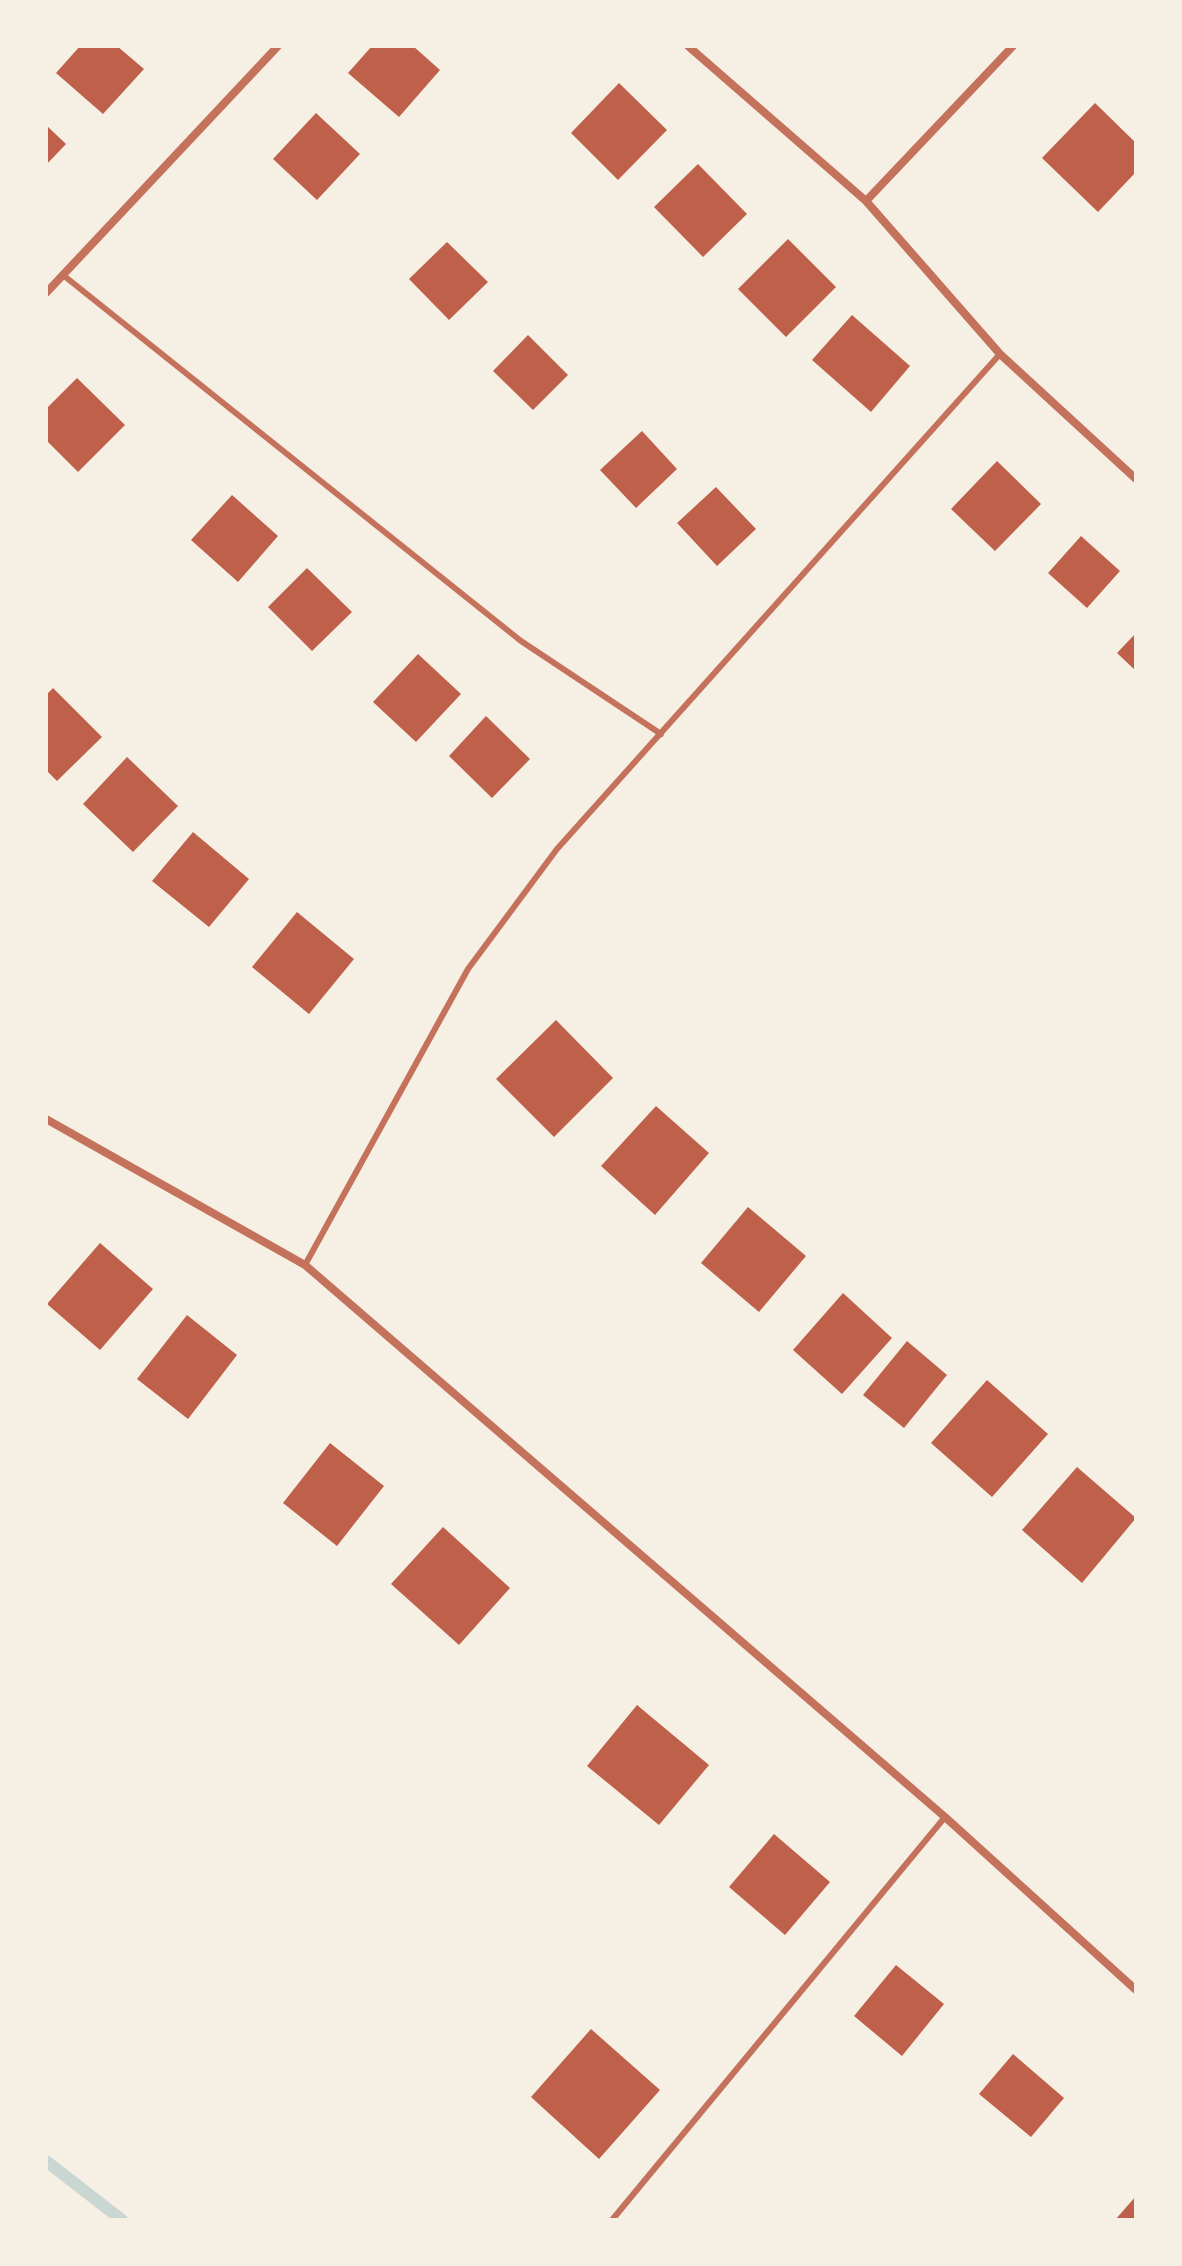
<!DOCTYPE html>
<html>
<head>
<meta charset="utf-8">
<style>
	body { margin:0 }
	#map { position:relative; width:1182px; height:2266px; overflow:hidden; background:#f6efe4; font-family:Raleway,sans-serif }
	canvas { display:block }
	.frame { position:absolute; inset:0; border:48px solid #f6efe4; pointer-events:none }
</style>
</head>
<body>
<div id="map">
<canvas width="1182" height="2266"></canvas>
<div class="frame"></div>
</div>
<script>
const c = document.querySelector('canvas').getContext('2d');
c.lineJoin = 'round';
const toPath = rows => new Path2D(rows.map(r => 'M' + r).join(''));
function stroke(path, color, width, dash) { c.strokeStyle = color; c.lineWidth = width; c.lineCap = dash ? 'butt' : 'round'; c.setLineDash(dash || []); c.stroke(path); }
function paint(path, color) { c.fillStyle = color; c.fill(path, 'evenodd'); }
const stream = toPath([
	[46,2161,122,2220]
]);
const building = toPath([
	[80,46,117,46,144,69,103,114,56,73],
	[372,46,413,46,440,70,399,117,348,73],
	[619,83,667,130,618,180,571,133],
	[1095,103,1136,143,1136,172,1098,212,1042,158],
	[316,113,360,154,317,200,273,159],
	[46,125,66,144,46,165],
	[698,164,747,214,703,257,654,207],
	[788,239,836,287,786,337,738,289],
	[447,242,488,282,449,320,409,279],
	[852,315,910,366,871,412,812,360],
	[528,335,568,375,533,410,493,371],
	[77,378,125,425,78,472,46,440,46,409],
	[642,431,677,469,636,508,600,470],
	[997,461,1041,504,995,551,951,509],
	[716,487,756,529,717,566,677,523],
	[232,495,278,536,238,582,191,540],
	[1081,536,1120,571,1087,608,1048,573],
	[307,568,352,612,312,651,268,607],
	[1136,633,1136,671,1117,653],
	[418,654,461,694,416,742,373,702],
	[53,688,102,737,57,781,46,770,46,695],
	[486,716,530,759,492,798,449,756],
	[127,757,178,806,133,852,83,804],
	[193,832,249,879,209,927,152,881],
	[297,912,354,959,309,1014,252,967],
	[556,1020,613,1078,554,1137,496,1079],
	[656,1106,709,1153,655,1215,601,1166],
	[748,1207,806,1256,759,1312,701,1263],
	[100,1243,153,1289,100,1350,47,1304],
	[843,1293,892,1338,842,1394,793,1350],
	[187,1315,237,1355,188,1419,137,1379],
	[907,1341,947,1375,904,1428,863,1395],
	[987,1380,1048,1434,992,1497,931,1443],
	[330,1443,384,1486,337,1546,283,1503],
	[1077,1467,1136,1518,1082,1583,1022,1530],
	[443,1527,510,1588,459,1645,391,1584],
	[637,1705,709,1765,659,1825,587,1766],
	[774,1834,830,1882,785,1935,729,1887],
	[896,1965,944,2004,902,2056,854,2016],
	[591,2029,660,2090,599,2159,531,2097],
	[1013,2054,1064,2098,1031,2137,979,2094],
	[1136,2196,1136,2220,1115,2220]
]);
const service = toPath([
	[63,275,521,641,661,734],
	[305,1265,468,969,557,849,1000,354],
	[612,2220,945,1817]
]);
const minor = toPath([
	[688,46,866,201,1000,354,1136,479],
	[866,201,1013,46],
	[46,293,278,46],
	[46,1119,305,1265,945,1817,1136,1990]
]);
stroke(stream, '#c9d6d2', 12);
paint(building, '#bf614a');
stroke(service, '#c5725c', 6);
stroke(minor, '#c5725c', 8);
</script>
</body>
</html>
